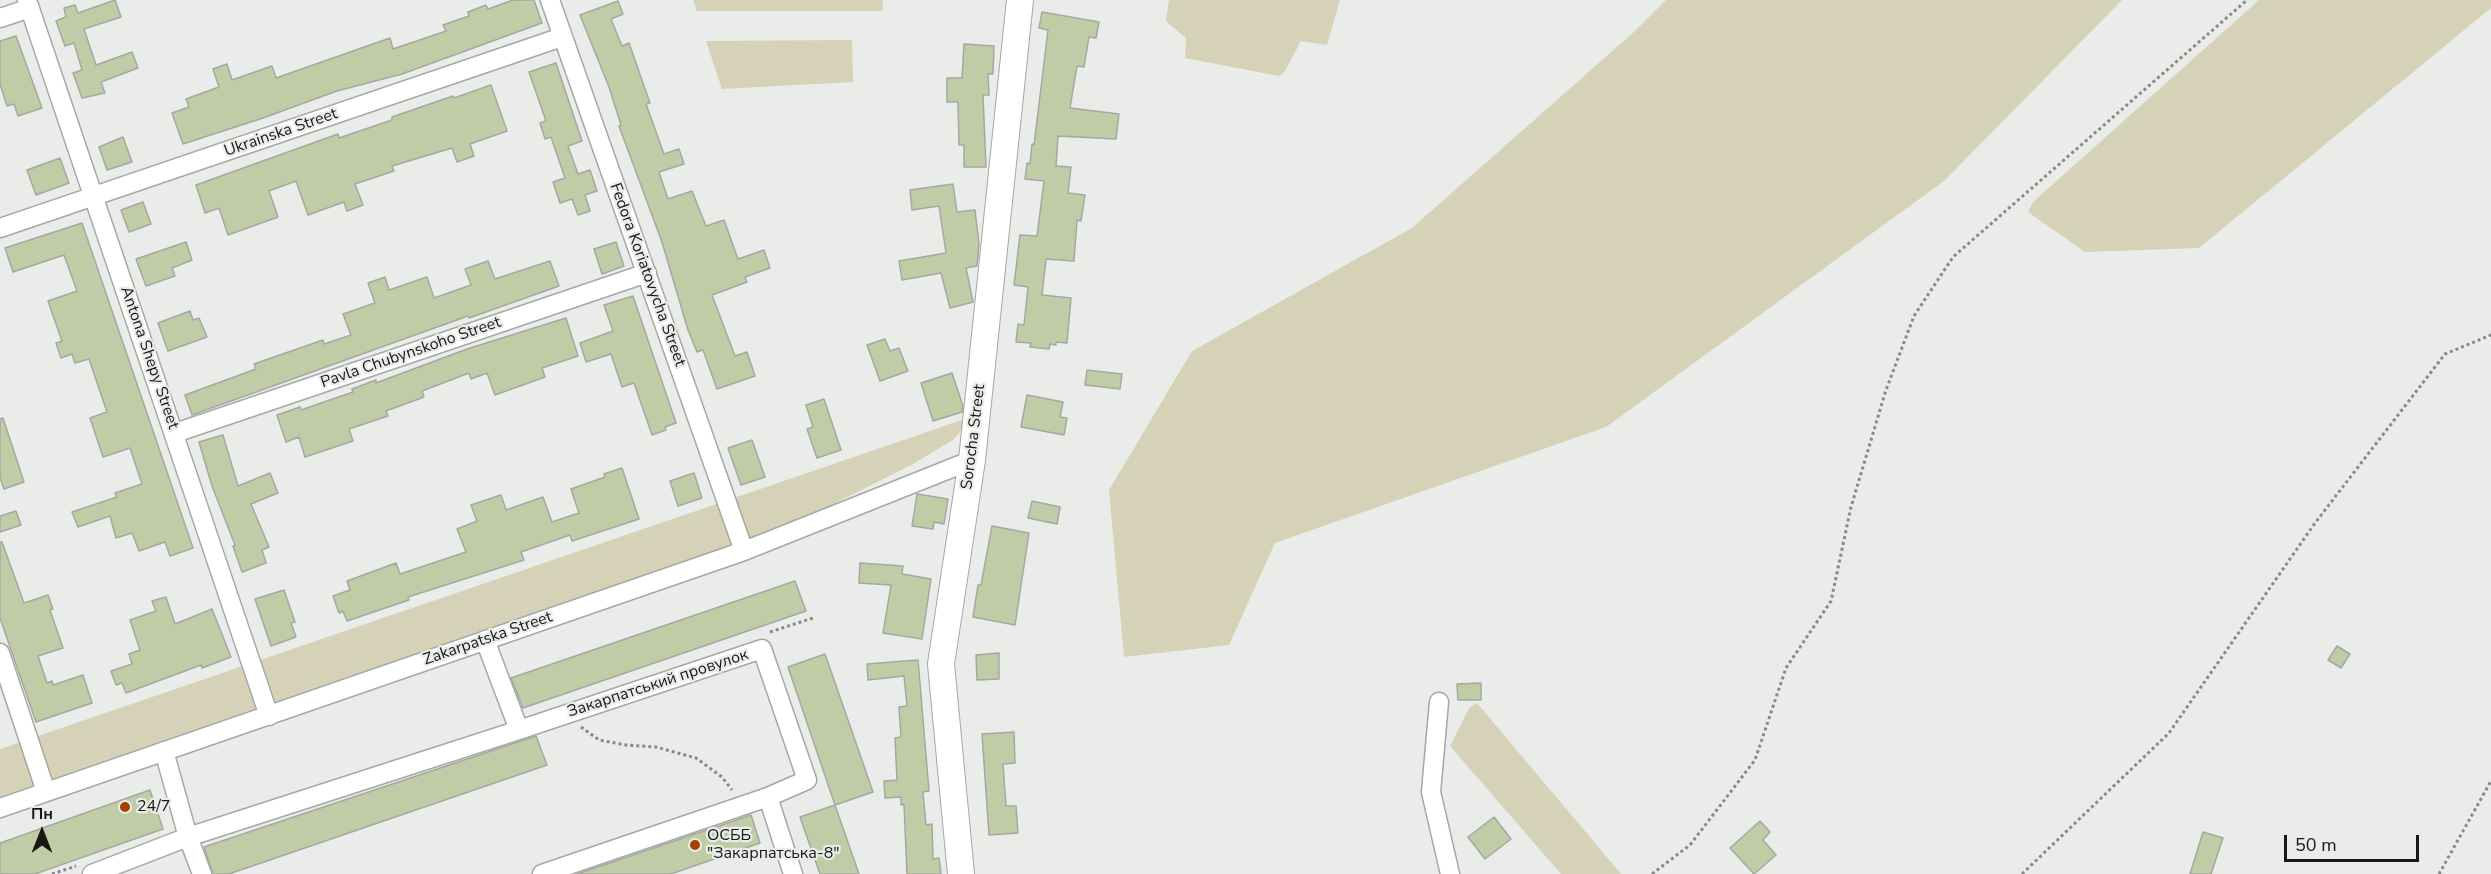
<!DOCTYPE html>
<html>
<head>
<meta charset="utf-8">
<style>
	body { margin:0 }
	#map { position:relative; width:2491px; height:874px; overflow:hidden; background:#eaece9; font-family:"Nunito Sans",sans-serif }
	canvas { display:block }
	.north { position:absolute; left:12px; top:802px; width:60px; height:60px; -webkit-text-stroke:4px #eaece9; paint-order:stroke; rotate:0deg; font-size:16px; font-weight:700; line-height:24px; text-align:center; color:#161716 }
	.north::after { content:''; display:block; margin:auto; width:21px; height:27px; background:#161716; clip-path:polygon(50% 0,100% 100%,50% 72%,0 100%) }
	.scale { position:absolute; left:2284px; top:835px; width:135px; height:27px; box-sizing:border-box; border:3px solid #161716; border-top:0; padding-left:8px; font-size:18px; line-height:21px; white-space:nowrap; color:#161716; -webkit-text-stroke:4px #eaece9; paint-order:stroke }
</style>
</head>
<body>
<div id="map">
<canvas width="2491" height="874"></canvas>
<div class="north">Пн</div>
<div class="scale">50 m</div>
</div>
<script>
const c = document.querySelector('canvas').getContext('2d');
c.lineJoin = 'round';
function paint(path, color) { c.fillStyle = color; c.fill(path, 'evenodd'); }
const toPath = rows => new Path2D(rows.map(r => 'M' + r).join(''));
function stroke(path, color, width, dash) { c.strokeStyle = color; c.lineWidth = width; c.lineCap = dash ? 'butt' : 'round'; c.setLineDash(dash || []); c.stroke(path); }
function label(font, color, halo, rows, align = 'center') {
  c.font = font + ' "Nunito Sans",sans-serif'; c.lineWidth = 4.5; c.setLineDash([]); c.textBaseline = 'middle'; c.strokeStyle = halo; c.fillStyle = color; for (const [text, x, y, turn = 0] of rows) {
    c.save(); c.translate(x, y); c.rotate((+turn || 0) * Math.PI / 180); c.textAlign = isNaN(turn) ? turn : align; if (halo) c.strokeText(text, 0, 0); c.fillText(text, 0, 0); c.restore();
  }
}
const green = toPath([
	[693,0,883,0,882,11,697,11],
	[1169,0,1340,0,1327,45,1301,41,1285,71,1279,76,1185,58,1186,38,1166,21],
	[1666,0,2122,0,1944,181,1606,427,1275,543,1229,645,1124,657,1109,490,1192,351,1412,228,1635,31],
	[2259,0,2491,0,2491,8,2199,248,2085,252,2028,212,2033,202],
	[852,40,853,82,722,89,706,41],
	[962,420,966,421,965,426,953,440,913,464,796,523,0,802,0,749],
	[1477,703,1621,874,1561,874,1450,746,1469,708]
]);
const building = toPath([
	[115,0,121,17,84,29,96,65,132,52,138,68,101,82,105,93,82,98,73,73,82,70,74,43,65,46,56,21,66,17,64,8,75,5,78,13,115,0],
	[513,0,534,0,542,23,402,74,337,91,263,118,183,144,172,113,189,107,186,99,219,87,213,69,227,64,232,80,272,66,276,78,390,38,393,49,446,31,443,25,469,16,468,12,486,5,488,9,513,0],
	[618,1,623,14,611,19,622,46,629,43,650,103,646,104,664,154,679,149,684,164,659,172,668,199,692,191,706,226,724,220,738,259,764,250,770,268,745,277,747,282,712,295,735,356,747,352,755,376,717,389,703,350,697,352,688,330,662,242,619,126,621,125,609,87,580,15,618,1],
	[1042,12,1099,22,1096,38,1089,37,1084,67,1077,66,1070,108,1119,114,1116,139,1058,136,1056,166,1071,167,1068,193,1085,195,1081,221,1077,220,1074,261,1046,259,1042,295,1071,298,1067,343,1056,342,1056,345,1050,344,1049,349,1030,347,1031,343,1016,342,1018,324,1024,325,1028,287,1014,285,1020,235,1037,236,1044,181,1025,179,1027,163,1030,164,1032,144,1034,145,1048,30,1039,28,1042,12],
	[16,36,42,108,18,116,14,104,7,106,0,84,0,41,16,36],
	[964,44,994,46,993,74,988,74,989,95,983,95,986,167,964,167,964,145,959,145,958,102,947,102,947,78,962,78,964,44],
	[556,63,582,141,568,146,578,174,590,170,597,191,585,195,590,211,578,215,572,199,560,203,553,182,565,178,551,137,545,139,540,123,546,121,529,72,556,63],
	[491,85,507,131,470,144,474,156,457,162,452,148,392,166,394,171,355,184,363,205,347,211,344,202,308,215,296,181,269,191,278,217,228,235,219,208,205,213,196,185,338,134,339,138,392,120,392,117,453,96,454,98,491,85],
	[123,137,132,162,107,170,99,147,123,137],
	[60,158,69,183,36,195,27,170,60,158],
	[953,184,957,212,975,210,979,244,977,266,966,268,973,302,950,308,941,273,902,280,899,261,946,253,939,206,912,210,910,190,953,184],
	[143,202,151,224,129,232,121,210,143,202],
	[82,223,193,548,170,556,165,542,139,551,132,533,116,538,110,516,78,527,72,512,117,497,115,493,142,484,130,448,103,457,90,418,107,412,89,359,75,363,72,354,61,358,56,343,62,341,48,301,77,291,64,255,13,272,5,248,82,223],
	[186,242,192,260,172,268,175,276,146,286,136,259,186,242],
	[616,242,624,266,602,274,594,249,616,242],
	[488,261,495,279,550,261,559,286,469,318,468,316,192,415,185,395,256,369,254,364,323,340,324,344,351,335,343,314,375,303,368,283,385,277,389,290,427,277,434,298,471,285,465,269,488,261],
	[633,296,676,423,665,427,666,430,652,435,634,383,622,387,611,354,586,362,580,343,613,331,604,305,633,296],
	[190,311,193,320,199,318,207,337,168,351,158,323,190,311],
	[566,318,578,356,542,368,545,377,495,395,487,373,471,379,469,373,422,391,424,397,386,411,388,416,349,429,353,441,305,457,299,437,286,442,277,415,300,407,301,410,353,392,352,389,376,380,376,383,467,349,566,318],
	[885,339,890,351,899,348,908,371,880,381,867,345,885,339],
	[1087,370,1122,374,1120,389,1085,385,1087,370],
	[952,373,963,406,962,412,933,421,921,383,952,373],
	[1027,395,1063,402,1060,417,1067,418,1064,435,1021,427,1027,395],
	[824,399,841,450,817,458,807,429,813,427,806,405,824,399],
	[3,418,24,482,4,489,0,478,0,419,3,418],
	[223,435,238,486,270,473,278,493,251,504,269,547,262,550,266,563,242,572,233,546,235,545,212,486,199,442,223,435],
	[752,440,765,477,741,485,728,448,752,440],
	[622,468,639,519,572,541,570,535,521,552,524,560,408,597,409,600,347,621,343,611,339,613,333,596,350,590,347,581,396,563,400,574,466,552,457,529,477,521,471,505,501,495,506,510,543,497,552,522,579,513,571,489,605,477,604,474,622,468],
	[694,473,702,498,678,506,670,481,694,473],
	[917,494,948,499,944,524,934,522,933,529,912,526,917,494],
	[1032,501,1060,507,1057,524,1028,518,1032,501],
	[16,511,21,525,0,532,0,516,16,511],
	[992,526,1029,533,1015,625,973,617,978,585,981,585,992,526],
	[0,542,2,542,24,603,48,595,53,609,50,610,63,648,38,656,47,683,52,681,53,685,83,675,92,703,36,722,0,618,0,542],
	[860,563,903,566,902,574,931,579,922,639,883,633,891,585,859,583,860,563],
	[795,581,806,611,523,708,511,678,795,581],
	[284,590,295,622,291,623,296,637,271,646,255,599,284,590],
	[166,597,175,624,212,609,231,657,202,668,201,665,126,693,122,683,116,685,111,671,132,664,129,654,140,650,130,620,156,611,152,601,166,597],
	[2337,646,2350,654,2341,668,2328,660,2337,646],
	[999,653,999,679,977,680,976,655,999,653],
	[825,654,873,792,835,805,788,667,825,654],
	[918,660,929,791,923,792,926,825,932,824,933,859,939,858,941,874,907,874,904,804,901,805,901,797,885,798,884,781,897,780,895,738,901,737,899,707,907,706,904,676,868,680,867,664,918,660],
	[1481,683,1481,700,1458,700,1457,684,1481,683],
	[1014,732,1015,763,1003,764,1006,806,1016,806,1018,833,989,835,982,734,1014,732],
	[536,736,547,765,229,874,213,874,204,847,536,736],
	[150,790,163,829,35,874,0,874,0,843,150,790],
	[835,805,859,874,820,874,800,817,835,805],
	[751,815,760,843,671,874,577,874,751,815],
	[1494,817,1511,839,1485,859,1468,837,1494,817],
	[1760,821,1770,832,1763,840,1776,855,1754,874,1730,848,1760,821],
	[2203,832,2223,838,2211,874,2190,874,2203,832]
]);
const path = toPath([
	[770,632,813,618],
	[581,727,599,740,626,745,656,747,696,758,722,777,732,790],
	[52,874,76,866],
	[1652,874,1690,845,1755,760,1786,668,1831,601,1851,507,1886,390,1914,316,1953,257,2247,0],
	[2022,874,2169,733,2315,523,2445,354,2491,335],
	[2439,874,2491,781]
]);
const minor = toPath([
	[27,0,269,716],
	[550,0,744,551],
	[0,18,30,8],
	[0,228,562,37],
	[175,433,647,273],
	[0,653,46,792],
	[1439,702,1431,792,1450,874],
	[519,730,762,649,807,780,768,797],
	[0,808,744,551,972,460],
	[92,874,188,837,164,751],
	[202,874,188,837,519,730,485,640],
	[542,874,768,797,793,874]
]);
const secondary = toPath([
	[961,874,941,664,972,460,1020,0]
]);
const markers = [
	[125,807,6,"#a34200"],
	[695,845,6,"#a34200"]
];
const streetNames = [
	["Ukrainska Street",281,133,-19],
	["Fedora Koriatovycha Street",647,275,70],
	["Pavla Chubynskoho Street",411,353,-19],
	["Antona Shepy Street",149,358,71],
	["Sorocha Street",974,437,-83],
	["Zakarpatska Street",488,639,-19],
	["Закарпатський провулок",658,684,-18]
];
const poiNames = [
	["24/7",137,807],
	["ОСББ",707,836],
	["\"Закарпатська-8\"",707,854]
];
paint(green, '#d5d2b7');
paint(building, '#c0cca5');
stroke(building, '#a6a7a3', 1.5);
stroke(minor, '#a5a8a5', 21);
stroke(secondary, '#a5a8a5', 28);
stroke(path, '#898a88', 3, [3, 3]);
stroke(minor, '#fff', 18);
stroke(secondary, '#fff', 26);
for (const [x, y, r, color] of markers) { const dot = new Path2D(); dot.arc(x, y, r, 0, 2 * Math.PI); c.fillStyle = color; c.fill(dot); stroke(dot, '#eaece9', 2); }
label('16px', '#161716', '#eaece9', streetNames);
label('16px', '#161716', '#eaece9', poiNames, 'left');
</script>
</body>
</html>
